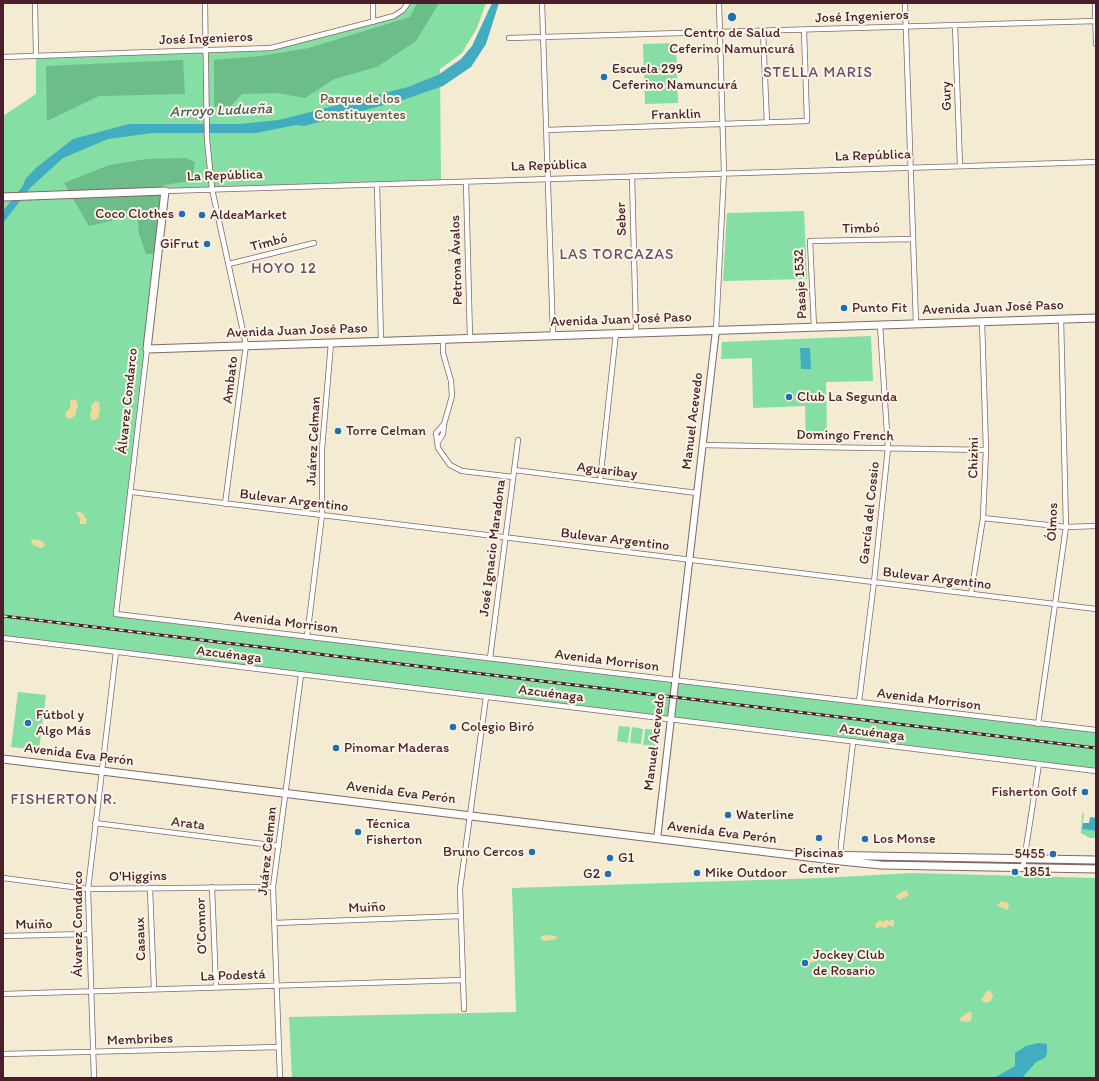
<!DOCTYPE html>
<html>
<head>
<meta charset="utf-8">
<style>
	body { margin:0 }
	#map { position:relative; width:1099px; height:1081px; overflow:hidden; background:#f3ebd2; font-family:Itim,sans-serif }
	canvas { display:block }
	.frame { position:absolute; inset:0; border:4px solid #4a1f2b; pointer-events:none }
</style>
</head>
<body>
<div id="map">
<canvas width="1099" height="1081"></canvas>
<div class="frame"></div>
</div>
<script>
const c = document.querySelector('canvas').getContext('2d');
c.lineJoin = 'round';
function paint(path, color) { c.fillStyle = color; c.fill(path, 'evenodd'); }
const toPath = rows => new Path2D(rows.map(r => 'M' + r).join(''));
function stroke(path, color, width, dash) { c.strokeStyle = color; c.lineWidth = width; c.lineCap = dash ? 'butt' : 'round'; c.setLineDash(dash || []); c.stroke(path); }
function label(font, color, halo, rows, align = 'center') {
  c.font = font + ' Itim,sans-serif'; c.lineWidth = 4; c.setLineDash([]); c.textBaseline = 'middle'; c.strokeStyle = halo; c.fillStyle = color; for (const [text, x, y, turn = 0] of rows) {
    c.save(); c.translate(x, y); c.rotate((+turn || 0) * Math.PI / 180); c.textAlign = isNaN(turn) ? turn : align; if (halo) c.strokeText(text, 0, 0); c.fillText(text, 0, 0); c.restore();
  }
}
const green = toPath([
	[408,3,486,3,477,28,462,53,440,69,441,182,165,191,117,614,1096,730,1096,771,3,638,3,116,36,94,36,56,271,48,394,16],
	[676,43,678,103,645,104,643,44],
	[804,211,807,279,723,281,727,213],
	[871,336,873,381,826,382,827,438,806,439,805,406,753,408,752,358,721,359,722,342],
	[18,692,46,695,39,750,11,747],
	[619,726,630,727,628,743,617,741],
	[632,727,643,729,641,744,630,743],
	[645,729,657,730,655,746,643,745],
	[1084,812,1082,829,1096,831,1096,838,1090,838,1081,833,1082,815],
	[912,873,1096,878,1096,1078,292,1078,289,1017,516,1012,512,888,822,878]
]);
const forest = toPath([
	[417,3,439,3,416,41,377,67,334,79,305,98,277,93,242,94,231,106,214,107,214,60,261,56,309,48,410,17],
	[183,60,185,94,99,96,47,121,46,66],
	[185,158,195,162,192,181,163,185,154,254,146,254,139,234,137,212,119,219,89,226,64,183,109,165,147,159]
]);
const sand = toPath([
	[74,399,77,401,78,407,76,410,76,415,70,419,66,417,65,413,70,408,70,401],
	[95,401,99,402,100,410,98,418,95,420,91,420,90,414,92,410,91,406],
	[76,512,80,512,83,514,87,520,86,524,80,524,80,519],
	[34,539,42,541,45,544,44,547,40,548,32,544,31,541],
	[906,890,909,895,900,900,897,898,896,896,900,893],
	[1001,901,1009,903,1008,910,997,906],
	[886,919,889,921,894,919,894,925,892,927,889,925,886,928,880,927,877,929,875,925,878,921,881,920,882,923],
	[546,935,556,936,557,939,545,941,541,940,541,936],
	[821,951,823,953,822,958,815,960,813,963,807,962,811,956],
	[990,990,993,996,991,1001,986,1003,981,1000,986,992],
	[970,1011,972,1014,971,1021,968,1022,960,1021,960,1018]
]);
const water = toPath([
	[492,3,499,3,486,44,471,67,443,86,400,101,304,126,296,125,256,133,152,133,108,139,63,158,30,188,3,223,3,211,22,187,26,178,37,167,73,139,129,124,239,124,279,120,408,87,438,75,461,59,472,46],
	[800,348,810,348,811,369,801,369],
	[1090,817,1096,818,1096,831,1082,829,1083,823,1089,823],
	[1038,1043,1047,1044,1047,1053,1045,1058,1036,1062,1022,1078,994,1078,1015,1066,1015,1053,1026,1046]
]);
const minor = toPath([
	[35,3,36,56],
	[205,3,207,139,212,189,246,345,225,504],
	[373,3,373,22],
	[542,3,553,335],
	[905,3,916,324],
	[1095,3,1096,44],
	[955,25,960,166],
	[763,32,767,123],
	[509,38,1096,21],
	[3,57,271,48,394,16,403,10,408,3],
	[546,130,807,121,804,30],
	[632,176,636,333],
	[466,182,470,338],
	[377,185,381,341],
	[165,191,1096,162],
	[229,264,314,243],
	[814,327,810,241,913,239],
	[716,330,724,173,719,3],
	[147,349,116,614,1096,730],
	[444,424,436,433,438,448,450,465,462,471,513,477],
	[438,442,443,434,444,424,452,396,451,381,443,353,443,339],
	[702,445,986,450],
	[514,470,697,493],
	[600,481,616,333],
	[132,492,1096,609],
	[983,518,1066,527,1096,526],
	[971,594,983,518,986,450,982,321],
	[307,637,322,515,322,449,331,343],
	[3,638,1096,771],
	[490,658,518,440],
	[859,702,874,582,888,448,880,325],
	[1038,724,1066,527,1061,319],
	[95,823,279,846],
	[841,857,841,845,853,742],
	[1023,867,1039,764],
	[3,878,88,889,273,887],
	[212,887,216,987],
	[150,889,154,989],
	[274,923,461,916],
	[3,936,89,934],
	[3,994,463,980],
	[464,1009,460,889,486,697],
	[3,1054,278,1047],
	[94,1078,88,889,116,652],
	[280,1078,273,887,301,675]
]);
const tertiary = toPath([
	[657,839,716,330]
]);
const secondary = toPath([
	[3,197,165,191,147,349,1096,318]
]);
const primary = toPath([
	[3,759,841,861,881,865,1096,869],
	[814,855,1096,860]
]);
const rail = toPath([
	[3,616,1096,748]
]);
const markers = [
	[732,17,5,"#1f6fb2"],
	[604,77,4,"#1f6fb2"],
	[182,214,4,"#1f6fb2"],
	[202,215,4,"#1f6fb2"],
	[207,244,4,"#1f6fb2"],
	[844,308,4,"#1f6fb2"],
	[789,397,4,"#1f6fb2"],
	[338,431,4,"#1f6fb2"],
	[28,723,4,"#1f6fb2"],
	[453,727,4,"#1f6fb2"],
	[336,748,4,"#1f6fb2"],
	[1085,792,4,"#1f6fb2"],
	[728,815,4,"#1f6fb2"],
	[358,832,4,"#1f6fb2"],
	[819,838,4,"#1f6fb2"],
	[865,839,4,"#1f6fb2"],
	[532,852,4,"#1f6fb2"],
	[1053,854,4,"#1f6fb2"],
	[610,858,4,"#1f6fb2"],
	[1015,872,4,"#1f6fb2"],
	[697,873,4,"#1f6fb2"],
	[608,874,4,"#1f6fb2"],
	[805,963,4,"#1f6fb2"]
];
const streetNames = [
	["José Ingenieros",862,17,-2],
	["José Ingenieros",206,39,-2],
	["Gury",947,96,-92],
	["Franklin",676,115,-2],
	["La República",873,156,-2],
	["La República",549,166,-2],
	["La República",225,176,-2],
	["Seber",622,219,-92],
	["Timbó",861,229,-1],
	["Timbó",269,243,-14],
	["Petrona Ávalos",457,260,-92],
	["Pasaje 1532",801,284,-93],
	["Avenida Juan José Paso",993,308,-2],
	["Avenida Juan José Paso",621,320,-2],
	["Avenida Juan José Paso",297,331,-2],
	["Ambato",231,380,-83],
	["Álvarez Condarco",128,401,-84],
	["Manuel Acevedo",693,421,-83],
	["Domingo French",845,436,1],
	["Juárez Celman",314,441,-87],
	["Chizini",974,458,-89],
	["Aguaribay",607,471,7],
	["Bulevar Argentino",294,501,7],
	["García del Cossio",870,513,-84],
	["Ólmos",1053,522,-88],
	["Bulevar Argentino",615,540,7],
	["José Ignacio Maradona",493,548,-83],
	["Bulevar Argentino",937,579,7],
	["Avenida Morrison",286,623,7],
	["Azcuénaga",229,655,7],
	["Avenida Morrison",607,661,7],
	["Azcuénaga",551,694,7],
	["Avenida Morrison",929,700,7],
	["Azcuénaga",872,733,7],
	["Manuel Acevedo",655,742,-83],
	["Avenida Eva Perón",79,755,7],
	["Avenida Eva Perón",401,793,7],
	["Arata",188,824,7],
	["Avenida Eva Perón",722,833,7],
	["Juárez Celman",268,851,-84],
	["O'Higgins",138,877,-1],
	["Muiño",367,908,-2],
	["Álvarez Condarco",78,924,-90],
	["Muiño",34,925,-1],
	["O'Connor",202,926,-92],
	["Casaux",141,939,-92],
	["La Podestá",233,976,-2],
	["Membribes",140,1040,-2]
];
const poiNames = [
	["Centro de Salud",732,33,"center"],
	["Ceferino Namuncurá",732,49,"center"],
	["Escuela 299",612,69],
	["Ceferino Namuncurá",612,85],
	["Coco Clothes",174,214,"right"],
	["AldeaMarket",210,215],
	["GiFrut",199,244,"right"],
	["Punto Fit",852,308],
	["Club La Segunda",797,397],
	["Torre Celman",346,431],
	["Fútbol y",36,715],
	["Algo Más",36,731],
	["Colegio Biró",461,727],
	["Pinomar Maderas",344,748],
	["Fisherton Golf",1077,792,"right"],
	["Waterline",736,815],
	["Técnica",366,824],
	["Fisherton",366,840],
	["Los Monse",873,839],
	["Bruno Cercos",524,852,"right"],
	["Piscinas",819,853,"center"],
	["Center",819,869,"center"],
	["5455",1045,854,"right"],
	["G1",618,858],
	["1851",1023,872],
	["Mike Outdoor",705,873],
	["G2",600,874,"right"],
	["Jockey Club",813,955],
	["de Rosario",813,971]
];
const parkNames = [
	["Parque de los",360,99],
	["Constituyentes",360,115]
];
const neighbourhoodNames = [
	["STELLA MARIS",818,73],
	["LAS TORCAZAS",617,255],
	["HOYO 12",284,269],
	["FISHERTON R.",64,800]
];
const waterNames = [
	["Arroyo Ludueña",221,111,-2]
];
paint(green, '#85dea3');
paint(forest, '#6cbd89');
paint(sand, '#eeda9e');
paint(water, '#42adc0');
stroke(minor, '#856665', 6);
stroke(tertiary, '#856665', 8);
stroke(secondary, '#856665', 9);
stroke(primary, '#856665', 9);
stroke(minor, '#fff', 4.5);
stroke(tertiary, '#fff', 6);
stroke(secondary, '#fff', 7);
stroke(primary, '#fff', 7);
stroke(rail, '#4a1f2b', 3);
stroke(rail, '#fcf5e5', 1.5, [4.5]);
for (const [x, y, r, color] of markers) { const dot = new Path2D(); dot.arc(x, y, r, 0, 2 * Math.PI); c.fillStyle = color; c.fill(dot); stroke(dot, '#fcf5e5', 1.5); }
label('14px', '#4a1f2b', '#fcf5e5', streetNames);
label('14px', '#4a1f2b', '#fcf5e5', poiNames, 'left');
label('14px', '#5c584f', '#fcf5e5', parkNames);
c.letterSpacing = '1px';
label('15px', '#6c4b69', '#fcf5e5', neighbourhoodNames);
c.letterSpacing = '0px';
label('italic 15px', '#475867', '#fcf5e5', waterNames);
</script>
</body>
</html>
